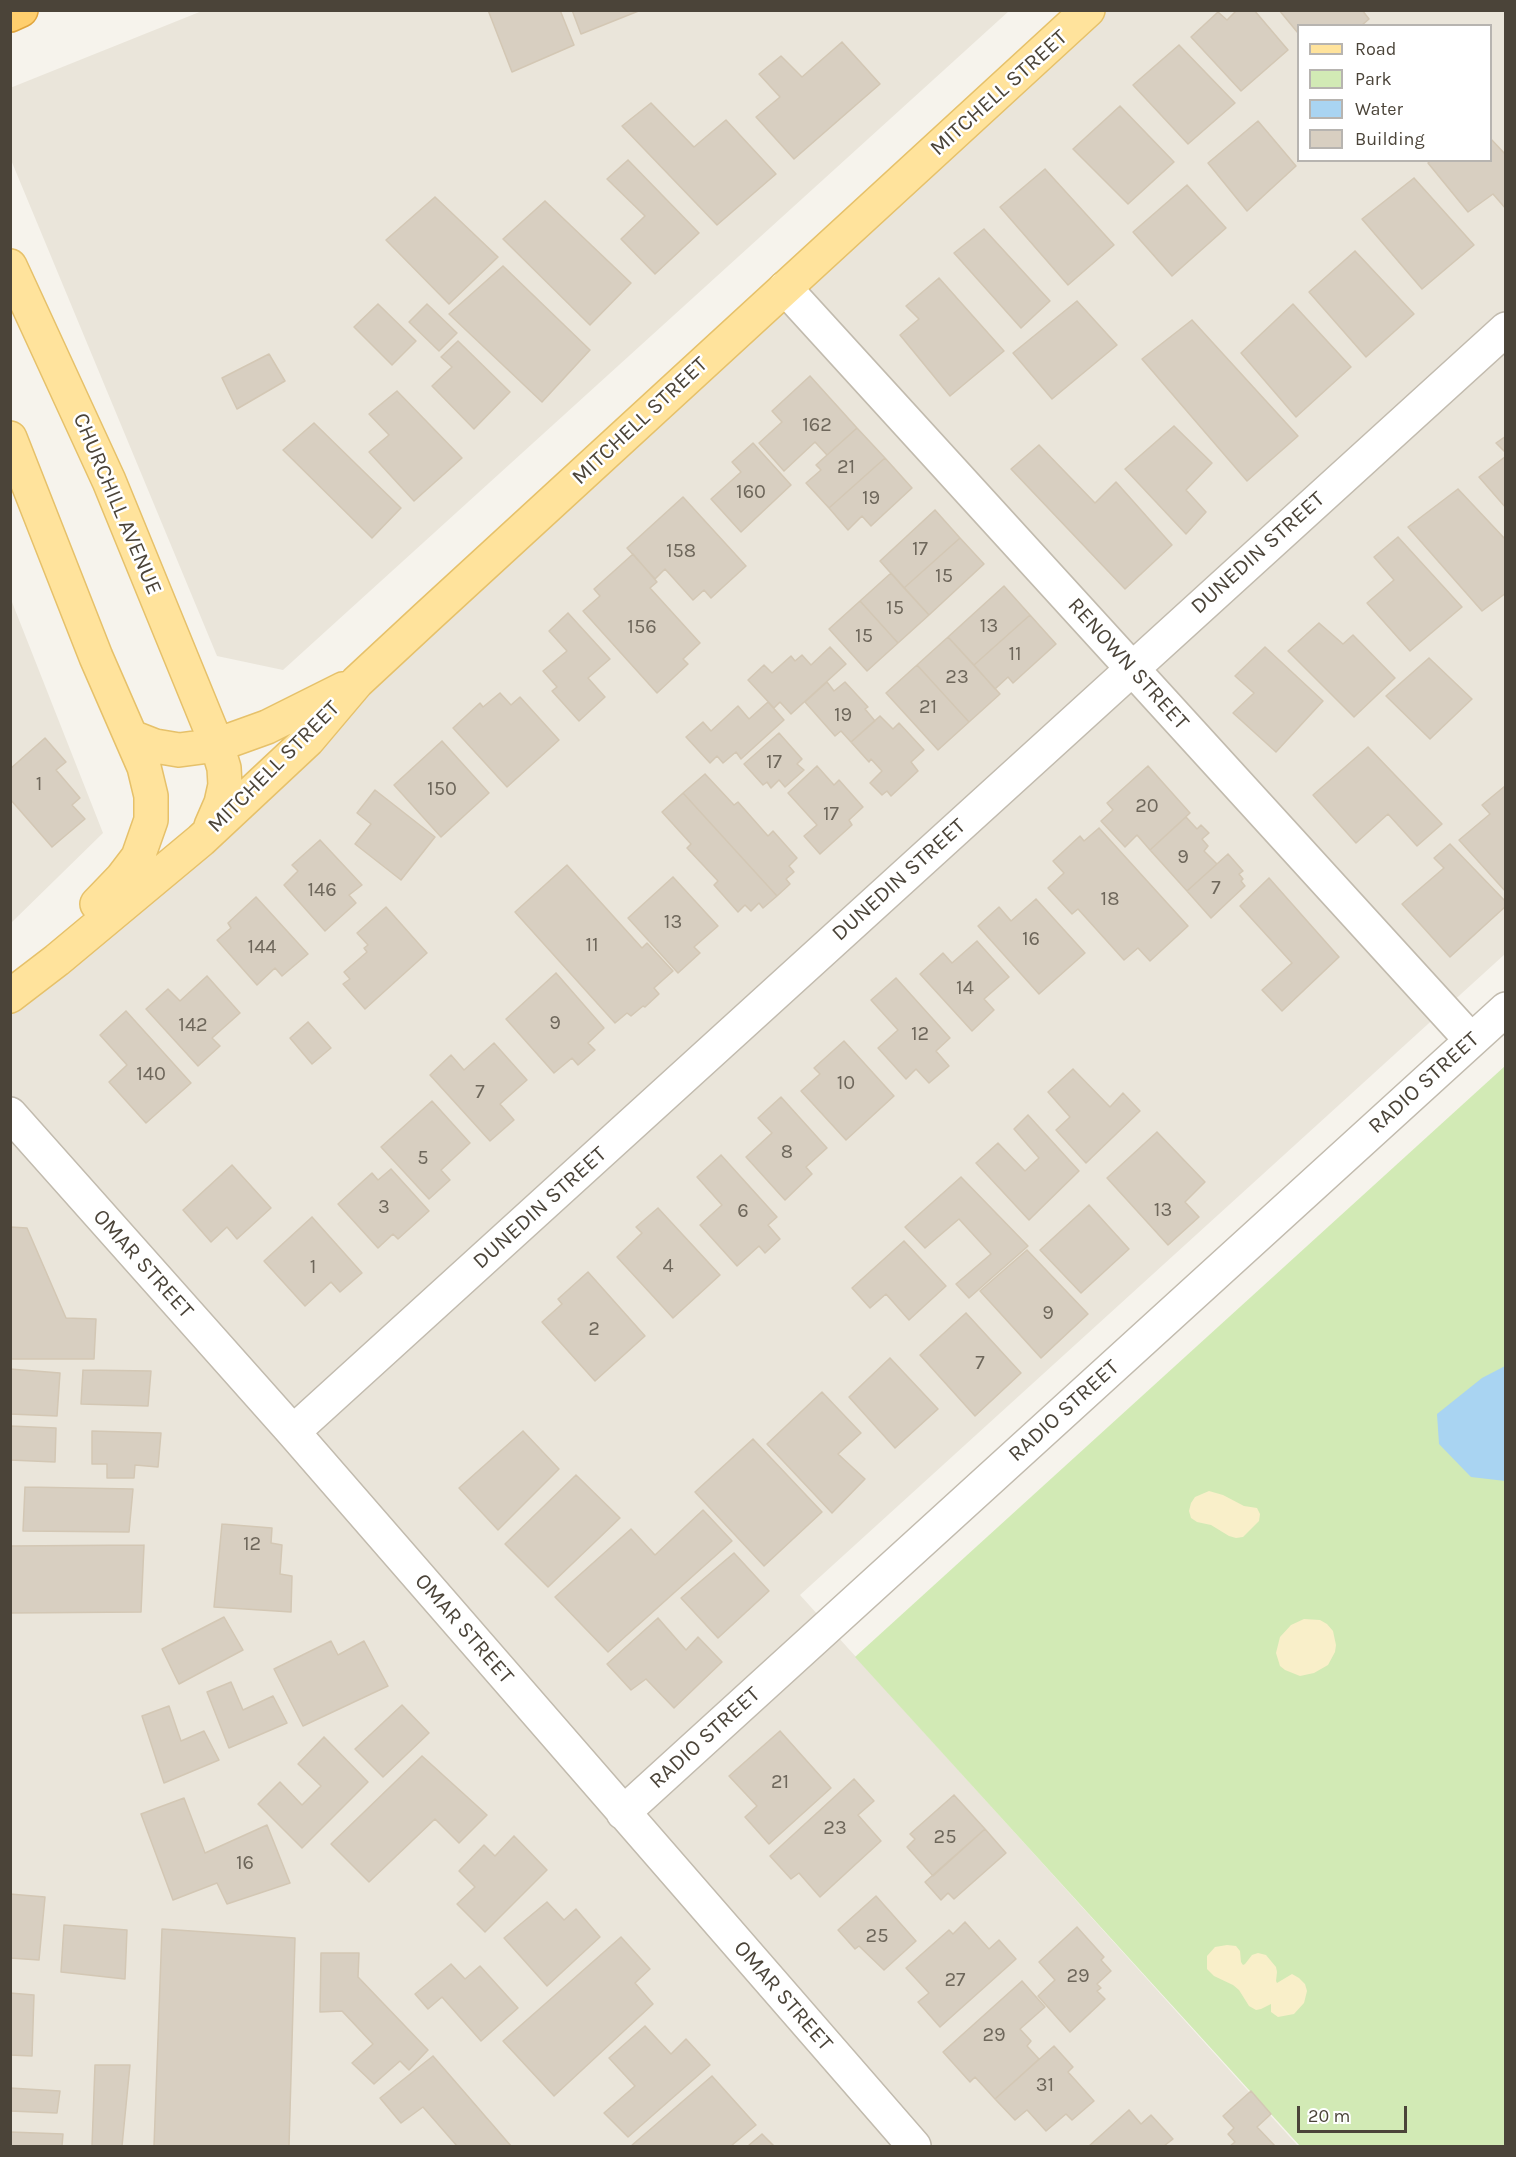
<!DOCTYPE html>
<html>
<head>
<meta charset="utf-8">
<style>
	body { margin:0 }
	#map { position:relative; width:1516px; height:2157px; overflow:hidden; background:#f6f3ec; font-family:Karla,sans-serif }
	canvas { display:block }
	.frame { position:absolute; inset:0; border:12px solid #4b4439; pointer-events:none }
	.legend { position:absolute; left:1297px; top:24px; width:195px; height:138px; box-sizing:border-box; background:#fff; border:2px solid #b7b4b0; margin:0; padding:8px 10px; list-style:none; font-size:18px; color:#4b4439 }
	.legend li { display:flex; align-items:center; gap:12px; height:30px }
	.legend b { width:30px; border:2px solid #b7b4b0 }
	.scale { position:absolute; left:1297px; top:2106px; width:110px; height:27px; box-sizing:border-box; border:3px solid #4b4439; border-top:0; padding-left:8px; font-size:18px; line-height:21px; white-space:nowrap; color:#4b4439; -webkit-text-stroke:4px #fff; paint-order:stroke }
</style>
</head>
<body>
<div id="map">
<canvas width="1516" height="2157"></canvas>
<div class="frame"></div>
<ul class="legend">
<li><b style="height:8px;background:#ffe39c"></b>Road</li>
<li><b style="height:16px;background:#d2eab5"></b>Park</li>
<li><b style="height:16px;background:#a9d4f2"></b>Water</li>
<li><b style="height:16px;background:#d8cfc1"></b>Building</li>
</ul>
<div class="scale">20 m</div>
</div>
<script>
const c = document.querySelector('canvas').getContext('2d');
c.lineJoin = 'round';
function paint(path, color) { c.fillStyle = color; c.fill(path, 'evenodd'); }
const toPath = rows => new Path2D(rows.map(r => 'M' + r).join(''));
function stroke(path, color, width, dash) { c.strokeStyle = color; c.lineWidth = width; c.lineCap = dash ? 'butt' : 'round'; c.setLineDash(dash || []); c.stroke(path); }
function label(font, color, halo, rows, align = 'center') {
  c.font = font + ' Karla,sans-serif'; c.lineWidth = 5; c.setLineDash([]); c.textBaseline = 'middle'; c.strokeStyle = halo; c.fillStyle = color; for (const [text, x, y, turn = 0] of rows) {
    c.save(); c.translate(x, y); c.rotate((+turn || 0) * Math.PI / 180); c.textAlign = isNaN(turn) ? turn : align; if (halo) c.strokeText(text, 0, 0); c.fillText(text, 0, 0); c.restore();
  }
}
const residential = toPath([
	[202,11,1009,11,283,670,217,656,11,160,10,88],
	[1088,11,1505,11,1505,954,800,1595,1298,2146,11,2146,11,996],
	[1298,26,1490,26,1490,160,1298,160],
	[10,597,103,833,11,923,10,923]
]);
const green = toPath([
	[1505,1066,1505,2146,1300,2146,855,1657]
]);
const sand = toPath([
	[1209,1491,1223,1495,1244,1506,1257,1508,1260,1514,1259,1521,1243,1537,1236,1538,1229,1536,1211,1525,1197,1522,1191,1518,1189,1511,1191,1503,1195,1497],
	[1304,1619,1320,1620,1327,1624,1333,1631,1336,1645,1335,1652,1328,1665,1314,1673,1300,1676,1285,1670,1280,1666,1276,1653,1280,1637,1291,1625],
	[1227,1945,1236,1946,1240,1951,1241,1962,1243,1965,1245,1964,1252,1955,1258,1953,1266,1955,1276,1967,1277,1972,1276,1981,1277,1983,1292,1974,1299,1978,1305,1984,1307,1991,1304,2003,1294,2014,1278,2017,1271,2012,1271,2004,1261,2009,1256,2010,1249,2006,1239,1990,1233,1985,1214,1976,1207,1969,1207,1956,1215,1947]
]);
const water = toPath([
	[1505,1366,1505,1481,1471,1477,1439,1444,1437,1414,1482,1378]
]);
const building = toPath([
	[488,10,560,10,574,45,512,72,488,10],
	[572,10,641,10,581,34,572,10],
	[1237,10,1254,10,1288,50,1241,91,1191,37,1218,12,1227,20,1237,10],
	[1279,10,1362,10,1369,19,1361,26,1298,26,1298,33,1279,10],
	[842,42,880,84,794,159,756,117,780,97,759,74,781,56,802,77,842,42],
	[1179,45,1235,103,1188,144,1133,85,1179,45],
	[651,103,694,147,726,120,776,174,717,225,622,126,651,103],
	[1120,106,1174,162,1128,204,1073,149,1120,106],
	[1258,121,1296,166,1247,211,1208,163,1258,121],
	[1490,138,1506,155,1506,209,1493,194,1468,212,1428,163,1431,160,1490,160,1490,138],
	[628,160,699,233,655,274,621,239,645,216,607,179,628,160],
	[1045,169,1114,245,1068,285,1000,207,1045,169],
	[1414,178,1474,245,1422,289,1362,219,1414,178],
	[1187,185,1226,228,1172,276,1133,232,1187,185],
	[435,197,498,257,449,304,386,240,435,197],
	[545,201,631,283,590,325,503,239,545,201],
	[984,229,1050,301,1021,328,954,253,984,229],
	[1355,251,1414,314,1366,357,1309,292,1355,251],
	[503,266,590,350,542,402,449,314,503,266],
	[939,278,1004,351,950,396,900,335,919,319,906,306,939,278],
	[1077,301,1117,345,1052,399,1013,353,1077,301],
	[378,304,416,341,392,365,354,327,378,304],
	[427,304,457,333,439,351,409,322,427,304],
	[1293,304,1351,367,1296,417,1241,353,1293,304],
	[1192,320,1298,436,1247,481,1142,359,1192,320],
	[458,341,510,392,474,429,432,386,452,367,441,357,458,341],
	[269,354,285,381,237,409,222,378,269,354],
	[810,376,857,428,827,455,815,442,784,471,759,443,782,422,772,411,810,376],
	[397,391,462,458,414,501,369,452,389,435,369,414,397,391],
	[314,423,401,508,372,538,283,450,314,423],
	[1174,426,1212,463,1186,490,1206,512,1186,534,1125,469,1174,426],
	[857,428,885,458,829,508,806,483,821,470,816,465,857,428],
	[1506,436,1506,453,1496,443,1506,436],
	[753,443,791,485,741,532,711,499,741,472,732,462,753,443],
	[1039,445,1095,503,1116,482,1172,545,1125,589,1011,469,1039,445],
	[1506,456,1506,508,1479,477,1506,456],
	[885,458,912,488,871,526,862,516,848,530,829,508,885,458],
	[1458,489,1506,540,1506,593,1482,611,1408,527,1458,489],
	[683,497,746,566,711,598,704,590,693,600,665,569,655,579,627,548,683,497],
	[935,510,960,538,904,588,880,561,935,510],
	[1398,537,1462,607,1410,651,1367,603,1394,580,1374,557,1398,537],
	[960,538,984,564,929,615,904,588,960,538],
	[633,554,657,582,650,588,700,643,683,659,688,664,657,693,583,611,600,596,594,589,633,554],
	[891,573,929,615,898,643,860,601,891,573],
	[1004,586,1030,615,974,665,948,637,1004,586],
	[860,601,898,643,867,671,829,629,860,601],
	[568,613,610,659,588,678,605,697,579,721,552,691,557,687,543,671,567,651,549,631,568,613],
	[1030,615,1056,644,1013,683,1008,677,995,689,974,665,1030,615],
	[1319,623,1343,644,1353,635,1395,678,1354,717,1288,651,1319,623],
	[948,637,1000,694,969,722,917,665,948,637],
	[830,647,846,664,791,714,780,702,774,708,748,680,764,665,772,673,791,656,795,661,802,655,811,665,830,647],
	[1265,647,1323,701,1276,752,1233,713,1254,693,1235,676,1265,647],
	[1429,658,1472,699,1430,739,1386,696,1429,658],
	[917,665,969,722,938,750,886,693,917,665],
	[827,682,834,691,845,682,868,707,865,709,875,721,851,742,841,731,835,736,805,702,827,682],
	[500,693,511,705,520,697,559,740,507,787,453,728,480,703,483,707,500,693],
	[768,702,784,720,741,759,736,752,723,763,717,756,710,763,686,737,703,722,711,731,738,706,749,719,768,702],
	[880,716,893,729,899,723,924,750,911,762,918,771,891,796,887,791,882,795,870,783,882,771,871,759,869,762,851,742,880,716],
	[779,733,802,759,797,764,804,770,785,787,779,780,771,788,767,782,763,785,744,764,779,733],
	[45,738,66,762,56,770,80,798,72,805,85,819,52,847,10,799,10,769,45,738],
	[442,741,489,793,441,837,394,785,442,741],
	[1368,747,1442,824,1417,846,1388,814,1356,843,1313,795,1368,747],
	[817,766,834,785,839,780,863,807,849,820,852,825,820,854,804,836,817,825,788,793,817,766],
	[1148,766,1190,813,1150,850,1137,835,1125,847,1101,821,1113,810,1107,803,1148,766],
	[705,774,734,805,738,802,768,836,773,831,797,858,789,866,794,872,786,879,790,884,777,896,683,793,705,774],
	[1505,786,1506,787,1506,892,1459,840,1490,814,1482,805,1505,786],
	[375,790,435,837,401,880,355,844,371,824,357,813,375,790],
	[683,793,777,896,763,908,759,903,751,911,745,905,738,912,714,885,718,881,687,848,691,844,662,812,683,793],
	[1186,817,1197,829,1201,825,1209,833,1202,839,1208,846,1204,851,1217,864,1187,891,1150,850,1186,817],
	[1099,828,1188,926,1150,961,1138,948,1124,960,1078,909,1072,914,1048,888,1064,873,1053,861,1080,836,1084,841,1099,828],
	[320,840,362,885,349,895,356,903,325,931,284,885,298,871,292,865,320,840],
	[1450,844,1506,902,1506,906,1450,957,1402,904,1444,868,1434,858,1450,844],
	[1228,854,1243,871,1239,874,1243,879,1241,881,1245,886,1211,918,1187,891,1228,854],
	[567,865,642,948,647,943,673,971,654,988,659,994,645,1007,643,1006,631,1016,627,1013,615,1023,515,912,567,865],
	[673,877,718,926,694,947,700,953,678,973,628,918,673,877],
	[1269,878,1339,957,1282,1011,1262,990,1292,963,1240,906,1269,878],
	[256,897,308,954,282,976,275,968,257,985,217,940,231,928,228,923,256,897],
	[1036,899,1085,953,1039,994,978,926,999,907,1011,921,1036,899],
	[386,907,427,953,365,1009,343,984,350,979,344,972,367,952,364,948,368,945,357,933,386,907],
	[977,941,1009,977,984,999,994,1010,972,1031,920,974,943,953,952,963,977,941],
	[556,973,604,1028,588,1043,595,1050,578,1065,572,1058,554,1073,506,1019,556,973],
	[207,976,240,1013,212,1038,220,1046,198,1066,146,1009,168,989,180,1001,207,976],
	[896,978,950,1038,936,1051,949,1066,929,1083,916,1069,906,1079,878,1048,898,1030,871,1000,896,978],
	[126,1011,191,1083,146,1123,109,1082,127,1065,100,1035,126,1011],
	[308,1022,331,1048,312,1064,290,1038,308,1022],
	[844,1041,894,1096,846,1140,801,1091,820,1074,814,1068,844,1041],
	[494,1043,527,1080,500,1104,514,1120,490,1141,430,1075,451,1055,464,1070,494,1043],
	[1073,1069,1110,1107,1123,1093,1140,1111,1086,1163,1056,1130,1070,1117,1048,1092,1073,1069],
	[781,1097,827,1148,806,1167,812,1174,785,1200,746,1157,772,1133,758,1118,781,1097],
	[432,1101,470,1143,441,1170,450,1180,429,1199,381,1147,432,1101],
	[1028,1115,1079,1171,1029,1220,976,1163,998,1143,1025,1171,1039,1158,1014,1129,1028,1115],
	[1157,1132,1205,1182,1185,1202,1199,1217,1168,1245,1107,1178,1157,1132],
	[721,1155,777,1217,768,1225,780,1239,765,1253,759,1246,737,1266,700,1225,722,1205,697,1177,721,1155],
	[232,1165,271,1208,237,1239,227,1227,211,1242,183,1210,232,1165],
	[391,1169,429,1211,398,1239,393,1234,378,1248,338,1204,372,1173,378,1180,391,1169],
	[961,1177,1028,1246,969,1298,956,1284,991,1254,959,1219,925,1248,905,1227,961,1177],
	[1089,1205,1129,1249,1081,1293,1040,1250,1089,1205],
	[658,1208,720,1275,673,1318,617,1257,642,1233,636,1227,658,1208],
	[312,1217,362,1273,340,1292,331,1282,305,1306,264,1261,312,1217],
	[10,1227,27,1228,66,1318,96,1319,94,1359,10,1359,10,1227],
	[904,1241,946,1286,909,1320,886,1294,870,1308,852,1288,904,1241],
	[1027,1250,1088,1314,1041,1358,980,1291,1027,1250],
	[588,1272,645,1336,595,1381,542,1322,562,1304,558,1299,588,1272],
	[966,1313,1021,1373,975,1416,920,1355,966,1313],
	[890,1358,938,1409,895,1448,849,1397,890,1358],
	[10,1369,60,1373,57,1416,10,1414,10,1369],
	[83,1370,151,1371,148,1406,81,1404,83,1370],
	[822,1392,861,1433,838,1454,865,1479,832,1513,767,1444,822,1392],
	[10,1426,56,1428,55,1462,10,1460,10,1426],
	[92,1431,161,1433,158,1467,135,1465,134,1478,107,1478,107,1464,92,1464,92,1431],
	[523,1431,559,1469,498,1530,459,1488,523,1431],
	[753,1439,822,1512,764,1566,695,1492,753,1439],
	[576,1475,620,1518,548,1587,505,1544,576,1475],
	[25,1487,133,1489,129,1532,23,1531,25,1487],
	[703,1510,732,1541,608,1652,555,1597,631,1529,655,1555,703,1510],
	[222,1524,272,1528,271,1543,282,1545,280,1574,292,1576,291,1612,214,1607,222,1524],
	[144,1545,141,1612,10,1613,10,1546,144,1545],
	[734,1553,769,1591,718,1638,681,1598,734,1553],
	[224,1617,243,1650,179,1684,162,1649,224,1617],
	[658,1618,686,1650,698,1637,722,1662,674,1708,646,1679,631,1690,607,1664,658,1618],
	[331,1641,338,1655,364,1641,388,1686,303,1726,274,1669,331,1641],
	[231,1682,243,1710,273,1696,287,1723,229,1748,207,1692,231,1682],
	[402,1705,429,1733,383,1777,355,1749,402,1705],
	[169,1706,181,1741,204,1731,219,1760,164,1783,142,1716,169,1706],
	[780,1731,831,1788,769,1844,745,1817,757,1806,729,1776,780,1731],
	[324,1737,368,1782,302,1848,258,1804,280,1782,302,1805,321,1786,298,1764,324,1737],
	[422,1756,487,1815,459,1843,435,1819,369,1882,331,1844,422,1756],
	[854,1779,874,1801,858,1815,881,1841,820,1897,799,1873,791,1879,770,1856,854,1779],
	[954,1795,985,1829,933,1876,907,1847,915,1839,910,1834,954,1795],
	[184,1798,205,1853,267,1825,290,1883,227,1904,217,1883,173,1900,141,1814,184,1798],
	[985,1829,1006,1853,954,1899,948,1893,941,1900,925,1882,985,1829],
	[514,1836,547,1870,485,1932,457,1904,475,1887,459,1871,484,1845,495,1856,514,1836],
	[10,1894,45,1897,39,1960,10,1958,10,1894],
	[876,1896,916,1941,884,1970,859,1946,855,1949,838,1930,876,1896],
	[547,1902,564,1920,576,1909,600,1937,547,1986,504,1938,547,1902],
	[965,1922,989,1949,999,1940,1016,1959,940,2027,918,2002,929,1993,906,1968,949,1930,953,1934,965,1922],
	[64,1925,127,1930,125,1979,61,1972,64,1925],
	[1077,1927,1104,1957,1101,1960,1111,1971,1097,1984,1101,1988,1097,1991,1105,1999,1070,2032,1038,1996,1055,1980,1039,1962,1077,1927],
	[162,1929,295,1938,289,2146,154,2146,162,1929],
	[621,1937,650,1969,635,1983,653,2004,554,2096,503,2041,621,1937],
	[321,1953,359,1953,358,1977,428,2050,409,2070,400,2061,374,2084,352,2063,373,2044,342,2011,320,2012,321,1953],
	[451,1964,465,1979,480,1966,518,2008,481,2041,442,1997,428,2009,415,1994,451,1964],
	[1022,1981,1045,2007,1020,2029,1031,2041,1027,2046,1039,2059,995,2099,975,2077,970,2082,943,2052,1022,1981],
	[10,1993,34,1995,32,2056,10,2055,10,1993],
	[645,2026,671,2054,686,2039,710,2065,628,2137,604,2113,635,2086,609,2058,645,2026],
	[1054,2046,1073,2067,1068,2072,1094,2101,1072,2120,1066,2114,1046,2131,1027,2110,1015,2120,995,2099,1054,2046],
	[433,2056,511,2146,457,2146,423,2107,401,2123,380,2098,433,2056],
	[95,2065,130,2065,122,2146,92,2146,95,2065],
	[712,2076,756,2125,731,2146,631,2146,712,2076],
	[10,2088,60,2091,57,2113,10,2111,10,2088],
	[1251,2091,1271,2114,1257,2127,1275,2146,1230,2146,1235,2142,1228,2134,1234,2128,1223,2116,1251,2091],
	[1129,2110,1141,2124,1151,2115,1173,2139,1164,2146,1089,2146,1129,2110],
	[10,2132,63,2134,62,2146,10,2146,10,2132],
	[762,2134,774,2146,748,2146,762,2134]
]);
const minor = toPath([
	[785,288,1471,1040],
	[10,1114,293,1432,914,2146],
	[293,1432,1506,329],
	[623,1813,1506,1009]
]);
const major = toPath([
	[10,266,109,481,217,745,224,768,225,785,221,803,211,826],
	[10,438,96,657,144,767,151,796,151,820,138,857,122,878,97,904],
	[132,737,155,746,179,750,217,745,267,727,343,689],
	[10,996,57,960,201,840,308,740,357,682,427,617,1088,10]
]);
const highway = toPath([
	[10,15,21,10]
]);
const numberNames = [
	["162",817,425],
	["21",846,467],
	["160",751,492],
	["19",871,498],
	["17",920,549],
	["158",681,551],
	["15",944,576],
	["15",895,608],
	["13",989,626],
	["156",642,627],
	["15",864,636],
	["11",1015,654],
	["23",957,677],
	["21",928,707],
	["19",843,715],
	["17",774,762],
	["1",39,784],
	["150",442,789],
	["20",1147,806],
	["17",831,814],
	["9",1183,857],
	["7",1216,888],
	["146",322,890],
	["18",1110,899],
	["13",673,922],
	["16",1031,939],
	["11",592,945],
	["144",262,947],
	["14",965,988],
	["9",555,1023],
	["142",193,1025],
	["12",920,1034],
	["140",151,1074],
	["10",846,1083],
	["7",480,1092],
	["8",787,1152],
	["5",423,1158],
	["3",384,1207],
	["13",1163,1210],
	["6",743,1211],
	["4",668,1266],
	["1",313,1267],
	["9",1048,1313],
	["2",594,1329],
	["7",980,1363],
	["12",252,1544],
	["21",780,1782],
	["23",835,1828],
	["25",945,1837],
	["16",245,1863],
	["25",877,1936],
	["29",1078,1976],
	["27",955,1980],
	["29",994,2035],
	["31",1045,2085]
];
const streetNames = [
	["MITCHELL STREET",999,93,-42],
	["MITCHELL STREET",640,421,-43],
	["CHURCHILL AVENUE",117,504,67],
	["DUNEDIN STREET",1258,553,-42],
	["RENOWN STREET",1128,664,48],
	["MITCHELL STREET",274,767,-45],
	["DUNEDIN STREET",899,880,-42],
	["RADIO STREET",1424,1083,-42],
	["DUNEDIN STREET",540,1208,-42],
	["OMAR STREET",143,1264,48],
	["RADIO STREET",1064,1411,-42],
	["OMAR STREET",464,1629,49],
	["RADIO STREET",705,1738,-42],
	["OMAR STREET",783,1996,49]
];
paint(residential, '#eae5da');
paint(green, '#d2eab5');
paint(sand, '#f9efc9');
paint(water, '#a9d4f2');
paint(building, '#d8cfc1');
stroke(building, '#d3c7b4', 1.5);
stroke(minor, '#c2bbae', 36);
stroke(major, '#e6c16a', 36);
stroke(highway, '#e0a43c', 36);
stroke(minor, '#fff', 33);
stroke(major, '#ffe39c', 33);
stroke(highway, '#ffcf6e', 33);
label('20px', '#6e675b', null, numberNames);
label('22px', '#4b4439', '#fff', streetNames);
</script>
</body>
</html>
